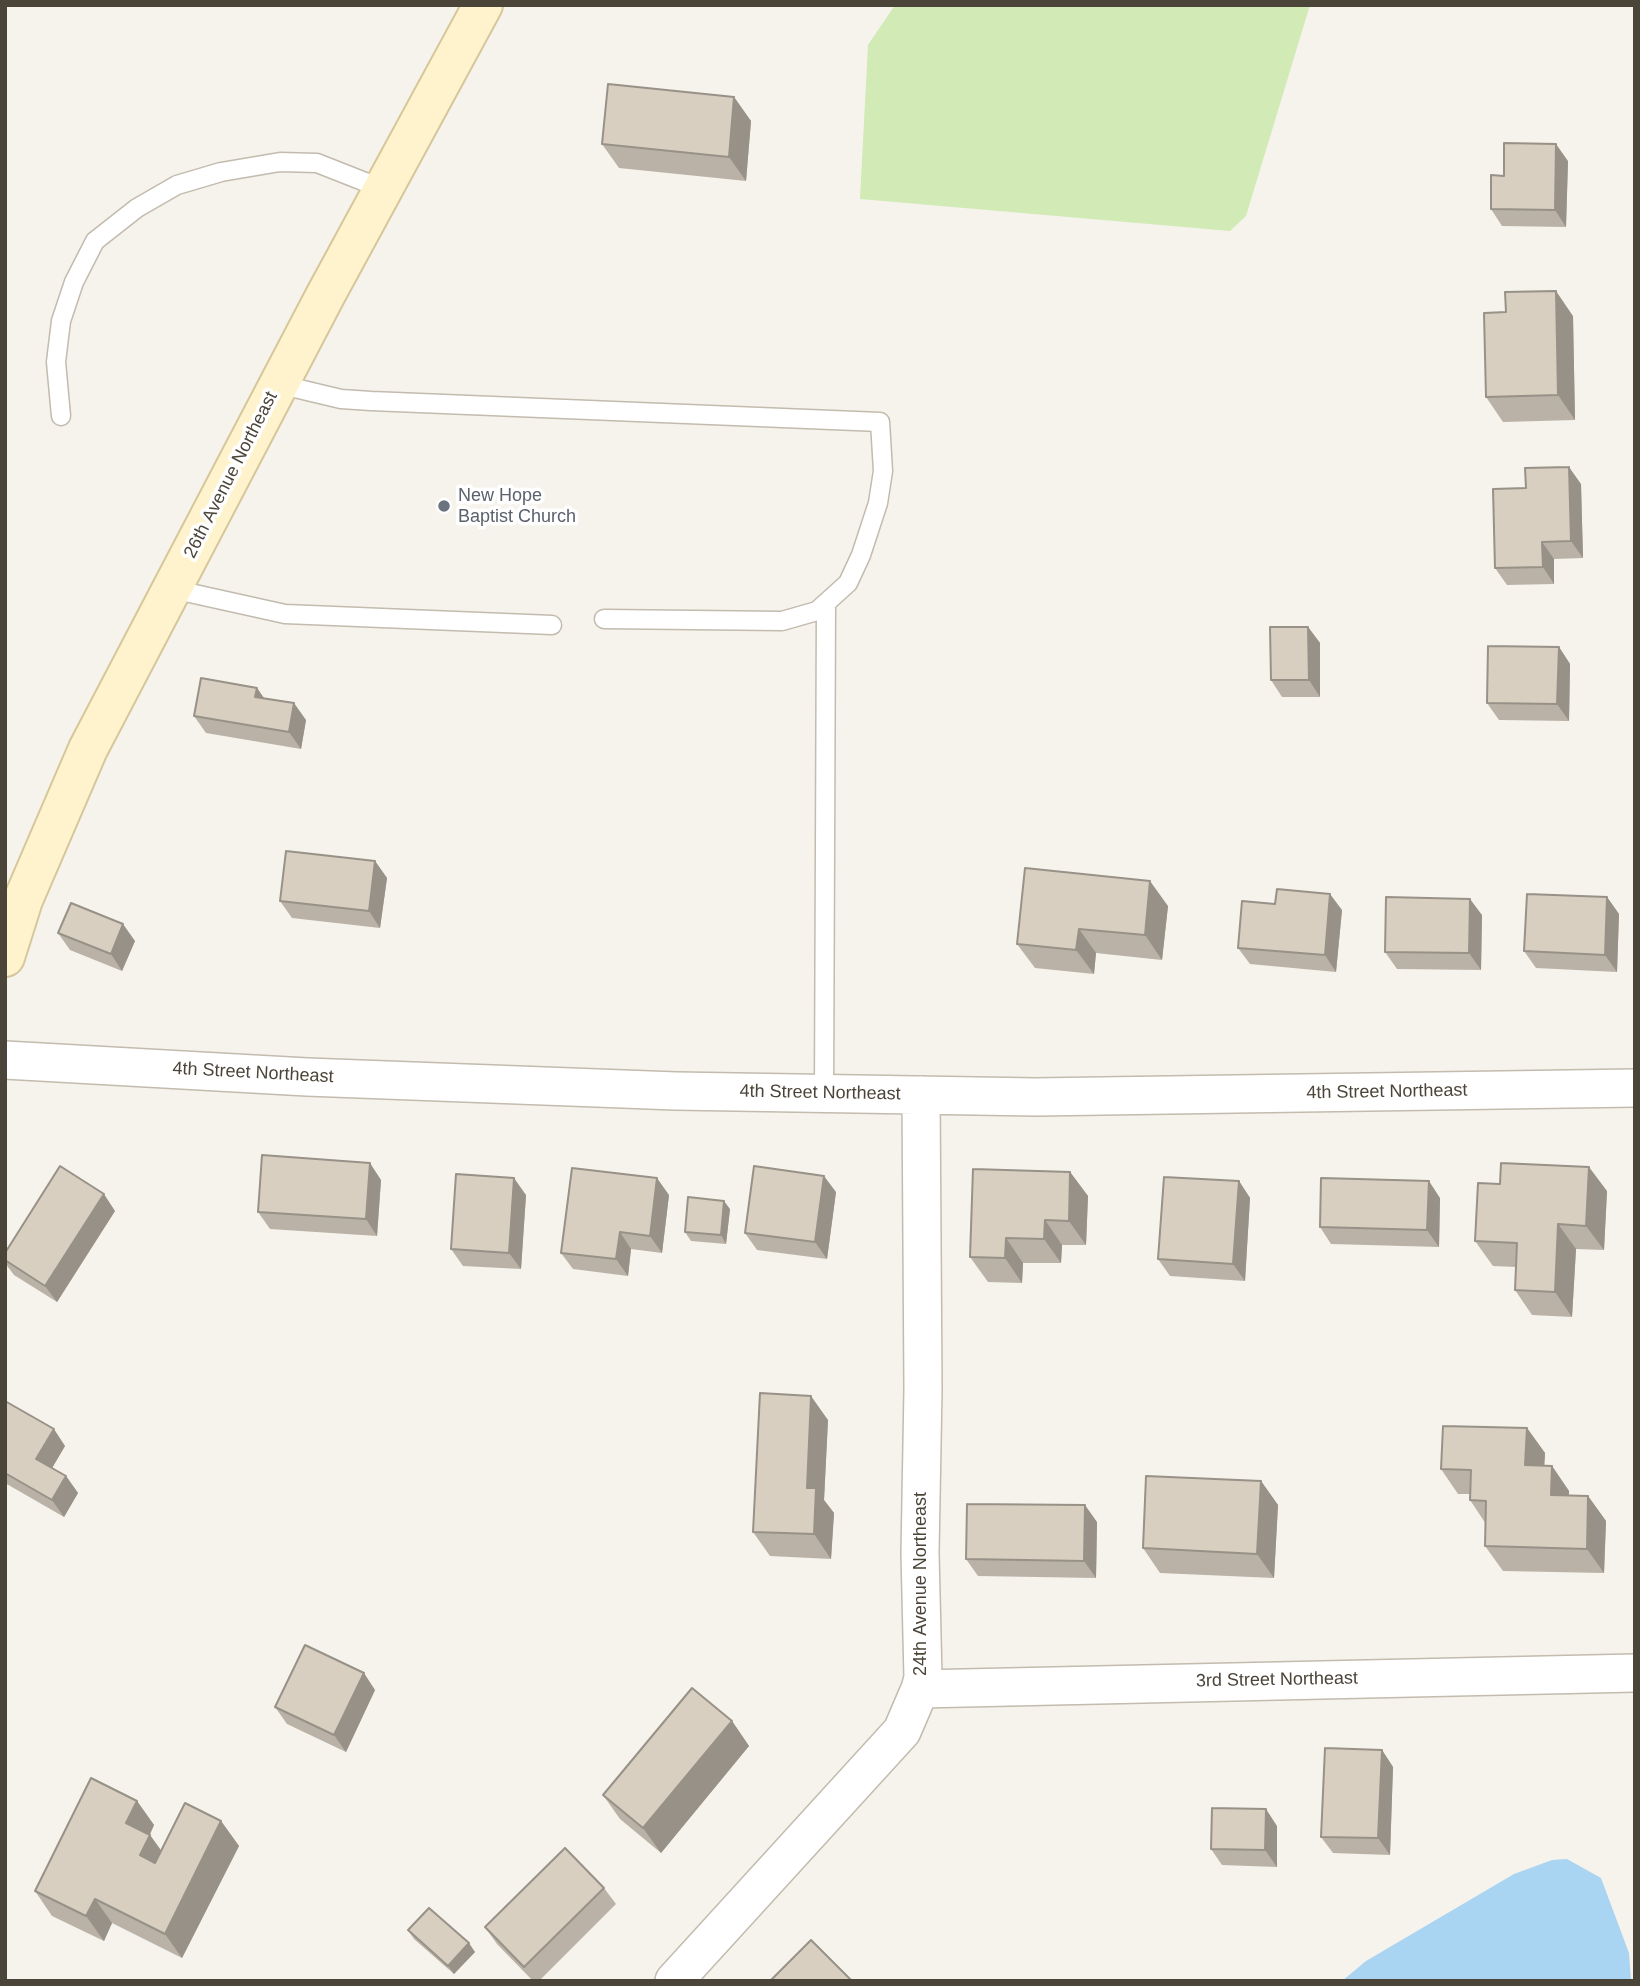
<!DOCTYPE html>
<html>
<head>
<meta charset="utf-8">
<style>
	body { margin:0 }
	#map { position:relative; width:1640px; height:1986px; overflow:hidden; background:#f6f3ec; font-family:Helvetica,sans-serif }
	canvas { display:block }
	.frame { position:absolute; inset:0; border:7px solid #4b4439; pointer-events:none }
</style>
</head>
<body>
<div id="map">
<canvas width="1640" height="1986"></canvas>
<div class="frame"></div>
</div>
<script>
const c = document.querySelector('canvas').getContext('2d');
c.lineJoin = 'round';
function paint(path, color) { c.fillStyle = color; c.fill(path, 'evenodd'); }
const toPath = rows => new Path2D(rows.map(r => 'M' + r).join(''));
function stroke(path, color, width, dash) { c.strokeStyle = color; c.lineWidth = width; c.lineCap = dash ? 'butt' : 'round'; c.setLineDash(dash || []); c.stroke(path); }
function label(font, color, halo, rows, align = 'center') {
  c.font = font + ' Helvetica,sans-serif'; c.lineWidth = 7; c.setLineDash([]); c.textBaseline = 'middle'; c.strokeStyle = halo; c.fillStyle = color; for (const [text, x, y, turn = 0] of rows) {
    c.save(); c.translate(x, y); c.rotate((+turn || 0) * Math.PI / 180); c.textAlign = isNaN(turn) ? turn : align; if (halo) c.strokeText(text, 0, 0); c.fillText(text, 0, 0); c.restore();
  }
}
const green = toPath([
	[895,5,1310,5,1246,216,1230,231,860,199,868,45]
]);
const water = toPath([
	[1567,1859,1601,1878,1629,1953,1631,1981,1342,1981,1366,1961,1514,1874,1552,1860]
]);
const lane = toPath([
	[278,384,341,399,371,401,880,422,883,471,878,503,861,555,848,583,817,611,782,621,604,619],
	[61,416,56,362,61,321,74,282,95,241,137,208,177,185,221,172,280,162,317,163,383,189],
	[172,589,285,614,552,625],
	[824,1093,826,603]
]);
const street = toPath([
	[5,1060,307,1077,676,1091,1036,1097,1635,1088],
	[920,1689,1635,1673],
	[674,1981,902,1731,920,1689,923,1678,920,1553,923,1389,921,1095]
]);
const secondary = toPath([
	[5,957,23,900,88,749,325,296,483,5]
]);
const wall = toPath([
	[734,97,751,121,746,181,619,168,602,144],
	[1568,161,1566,227,1502,226,1491,209,1504,176],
	[1573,316,1575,420,1503,422,1486,397],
	[1581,484,1583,558,1554,559,1554,584,1507,585,1495,568,1526,488],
	[1308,627,1320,643,1320,697,1282,697,1271,680],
	[1559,647,1570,664,1569,721,1499,720,1487,703],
	[257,688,264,698,306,720,301,749,206,733,194,716],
	[375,861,387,878,380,928,292,918,280,901],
	[1607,897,1619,914,1617,972,1536,968,1524,951],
	[1168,906,1162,960,1096,953,1094,974,1035,968,1017,944],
	[1342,910,1336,972,1250,964,1238,948],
	[1482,915,1481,970,1397,969,1385,952],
	[58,933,135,941,122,971,70,950],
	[1070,1172,1088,1196,1086,1245,1062,1245,1061,1263,1023,1263,1022,1283,988,1282,970,1257],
	[381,1180,377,1236,270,1229,258,1212],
	[1239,1181,1250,1198,1245,1281,1170,1276,1158,1259],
	[1607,1191,1604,1250,1576,1249,1572,1317,1532,1315,1515,1290,1516,1267,1493,1266,1475,1241],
	[836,1192,827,1259,757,1250,745,1233],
	[526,1195,521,1269,463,1266,451,1249],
	[669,1195,662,1253,631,1249,628,1276,573,1269,561,1253],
	[1440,1198,1439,1247,1331,1244,1320,1227],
	[730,1209,726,1244,691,1241,685,1232],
	[115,1211,57,1302,14,1275,5,1263,5,1253],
	[5,1401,65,1446,52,1468,66,1476,78,1493,64,1517,5,1483],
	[828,1420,824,1500,834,1513,831,1559,770,1556,753,1532],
	[1527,1428,1545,1453,1544,1466,1552,1466,1569,1491,1569,1496,1588,1496,1606,1521,1604,1573,1503,1571,1485,1546,1486,1524,1470,1500,1470,1494,1458,1494,1441,1469],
	[1261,1481,1278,1505,1274,1578,1160,1573,1143,1548],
	[1097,1522,1096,1578,978,1576,966,1559],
	[375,1690,346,1752,287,1724,275,1707],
	[732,1721,749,1746,661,1853,620,1819,603,1795],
	[1382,1750,1393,1767,1390,1855,1333,1853,1321,1837],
	[137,1801,154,1825,150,1835,161,1851,221,1821,239,1846,182,1958,112,1923,104,1941,52,1916,35,1891],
	[1277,1826,1277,1867,1222,1865,1211,1849],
	[604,1888,616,1904,539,1981,533,1981,497,1944,485,1927],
	[408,1930,475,1952,454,1974,414,1939]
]);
const shadedWall = toPath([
	[734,97,751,121,746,181,729,157],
	[1556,144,1568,161,1566,227,1555,210],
	[1556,291,1573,316,1575,420,1558,395],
	[1569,467,1581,484,1583,558,1571,541],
	[1542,542,1554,559,1554,584,1543,567],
	[1308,627,1320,643,1320,697,1309,680],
	[1559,647,1570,664,1569,721,1557,704],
	[257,688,268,704,255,697],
	[294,703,306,720,301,749,289,732],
	[375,861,387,878,380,928,369,911],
	[1150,881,1168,906,1162,960,1145,935],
	[1330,894,1342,910,1336,972,1325,955],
	[1607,897,1619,914,1617,972,1605,955],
	[1470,899,1482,915,1481,970,1469,953],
	[123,924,135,941,122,971,111,954],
	[1079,929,1096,953,1094,974,1076,950],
	[370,1163,381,1180,377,1236,366,1219],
	[1589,1167,1607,1191,1604,1250,1586,1226],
	[1070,1172,1088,1196,1086,1245,1069,1221],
	[824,1176,836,1192,827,1259,815,1242],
	[514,1178,526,1195,521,1269,509,1253],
	[657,1178,669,1195,662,1253,650,1236],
	[1239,1181,1250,1198,1245,1281,1233,1264],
	[1429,1181,1440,1198,1439,1247,1427,1230],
	[104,1194,115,1211,57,1302,45,1286],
	[724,1201,730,1209,726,1244,721,1235],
	[1045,1220,1062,1245,1061,1263,1044,1239],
	[1558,1224,1576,1249,1572,1317,1555,1292],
	[620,1232,631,1249,628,1276,616,1259],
	[1006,1238,1023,1263,1022,1283,1005,1258],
	[811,1396,828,1420,824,1500,834,1513,831,1559,814,1534,807,1488],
	[1527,1428,1545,1453,1543,1490,1525,1465],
	[54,1429,65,1446,48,1475,36,1459],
	[1552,1466,1569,1491,1568,1520,1551,1495],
	[66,1476,78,1493,64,1517,52,1500],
	[1261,1481,1278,1505,1274,1578,1257,1554],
	[1588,1496,1606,1521,1604,1573,1587,1549],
	[1085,1505,1097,1522,1096,1578,1084,1561],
	[364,1673,375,1690,346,1752,334,1735],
	[732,1721,749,1746,661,1853,643,1828],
	[1382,1750,1393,1767,1390,1855,1378,1838],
	[137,1801,154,1825,143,1848,126,1823],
	[1266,1809,1277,1826,1277,1867,1265,1850],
	[221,1821,239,1846,182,1958,165,1934],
	[150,1835,168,1860,157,1880,140,1855],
	[95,1899,112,1923,104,1941,86,1916],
	[469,1943,475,1952,454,1974,448,1966]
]);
const building = toPath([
	[608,84,734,97,729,157,602,144,608,84],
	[1504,143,1556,144,1555,210,1491,209,1491,175,1504,176,1504,143],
	[1556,291,1558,395,1486,397,1484,313,1506,312,1505,292,1556,291],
	[1569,467,1571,541,1542,542,1543,567,1495,568,1493,489,1526,488,1525,468,1569,467],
	[1270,627,1308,627,1309,680,1271,680,1270,627],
	[1488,646,1559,647,1557,704,1487,703,1488,646],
	[201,678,257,688,255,697,294,703,289,732,194,716,201,678],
	[286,851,375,861,369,911,280,901,286,851],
	[1025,868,1150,881,1145,935,1079,929,1076,950,1017,944,1025,868],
	[1277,889,1330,894,1325,955,1238,948,1242,901,1275,904,1277,889],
	[1527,894,1607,897,1605,955,1524,951,1527,894],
	[1386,897,1470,899,1469,953,1385,952,1386,897],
	[71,903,123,924,111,954,58,933,71,903],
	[262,1155,370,1163,366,1219,258,1212,262,1155],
	[1501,1163,1589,1167,1586,1226,1558,1224,1555,1292,1515,1290,1517,1243,1475,1241,1478,1183,1500,1184,1501,1163],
	[60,1166,104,1194,45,1286,5,1260,5,1253,60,1166],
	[754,1166,824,1176,815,1242,745,1233,754,1166],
	[572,1168,657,1178,650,1236,620,1232,616,1259,561,1253,572,1168],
	[973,1169,1070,1172,1069,1221,1045,1220,1044,1239,1006,1238,1005,1258,970,1257,973,1169],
	[456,1174,514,1178,509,1253,451,1249,456,1174],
	[1164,1177,1239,1181,1233,1264,1158,1259,1164,1177],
	[1321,1178,1429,1181,1427,1230,1320,1227,1321,1178],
	[688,1197,724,1201,721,1235,685,1232,688,1197],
	[760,1393,811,1396,807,1488,816,1488,814,1534,753,1532,760,1393],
	[5,1401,54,1429,36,1459,66,1476,52,1500,5,1473,5,1401],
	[1443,1426,1527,1428,1525,1465,1552,1466,1551,1495,1588,1496,1587,1549,1485,1546,1486,1501,1470,1500,1471,1470,1441,1469,1443,1426],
	[1146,1476,1261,1481,1257,1554,1143,1548,1146,1476],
	[967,1504,1085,1505,1084,1561,966,1559,967,1504],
	[305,1645,364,1673,334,1735,275,1707,305,1645],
	[692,1688,732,1721,643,1828,603,1795,692,1688],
	[1325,1748,1382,1750,1378,1838,1321,1837,1325,1748],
	[91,1778,137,1801,126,1823,150,1835,140,1855,155,1863,185,1803,221,1821,165,1934,95,1899,86,1916,35,1891,91,1778],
	[1212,1808,1266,1809,1265,1850,1211,1849,1212,1808],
	[565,1848,604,1888,524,1967,485,1927,565,1848],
	[429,1908,469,1943,448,1966,408,1930,429,1908],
	[811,1940,852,1981,770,1981,811,1940]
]);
const markers = [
	[444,506,7,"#6b7280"]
];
const streetNames = [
	["26th Avenue Northeast",231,475,-63],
	["4th Street Northeast",253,1073,3],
	["4th Street Northeast",1387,1092,-1],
	["4th Street Northeast",820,1093,1],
	["24th Avenue Northeast",921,1584,-90],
	["3rd Street Northeast",1277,1680,-1]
];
const worshipNames = [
	["New Hope",458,496],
	["Baptist Church",458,517]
];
paint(green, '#d2eab5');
paint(water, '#a9d4f2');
stroke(lane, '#c2bbae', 21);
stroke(street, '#c2bbae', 40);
stroke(secondary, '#d6c79b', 42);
stroke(lane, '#fff', 18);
stroke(street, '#fff', 37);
stroke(secondary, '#fff3cd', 38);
paint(wall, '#bab2a6');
paint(shadedWall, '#979187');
paint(building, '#d8cfc1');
stroke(building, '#979187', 2);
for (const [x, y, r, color] of markers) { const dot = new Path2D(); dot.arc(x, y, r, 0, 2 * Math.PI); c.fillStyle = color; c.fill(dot); stroke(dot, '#fff', 2.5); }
label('18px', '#4b4439', '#fff', streetNames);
label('18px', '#5b616d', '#fff', worshipNames, 'left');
</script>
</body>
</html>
